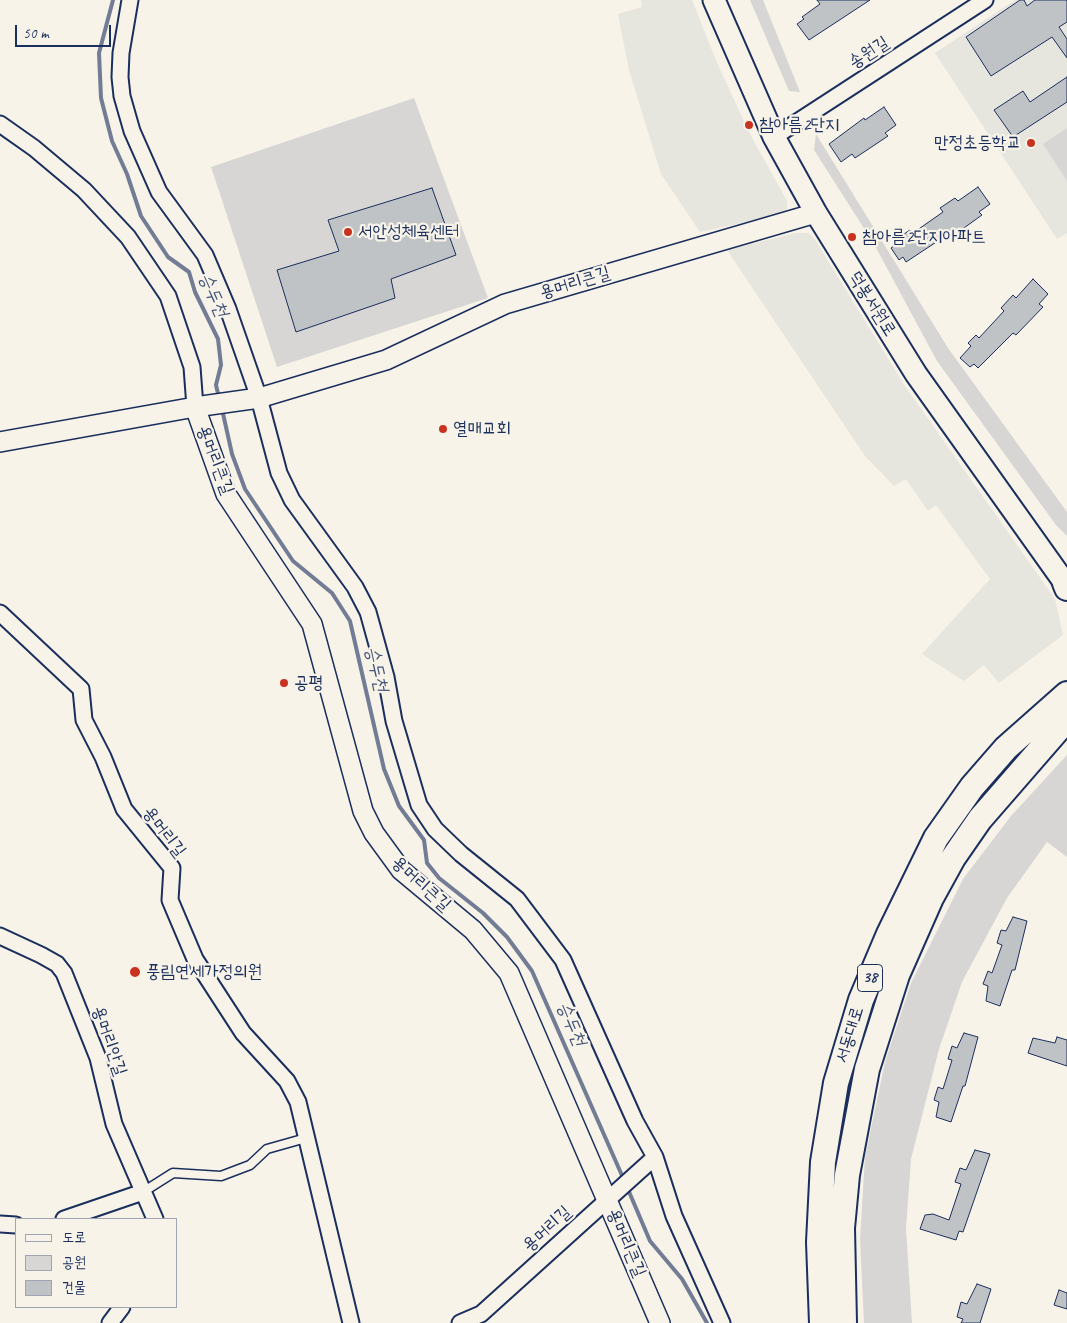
<!DOCTYPE html>
<html>
<head>
<meta charset="utf-8">
<style>
	body { margin:0 }
	#map { position:relative; width:1067px; height:1323px; overflow:hidden; background:#f7f3e8; font-family:Caveat,"Poor Story",sans-serif }
	canvas { display:block }
	.legend { position:absolute; left:15px; top:1218px; width:162px; height:90px; box-sizing:border-box; background:#f7f3e8; border:1px solid #9fa5b1; margin:0; padding:6px 9px; list-style:none; font-size:15px; color:#1b2f5e }
	.legend li { display:flex; align-items:center; gap:10px; height:25px }
	.legend b { width:25px; border:1px solid #9fa5b1 }
	.scale { position:absolute; left:15px; top:25px; width:96px; height:22px; box-sizing:border-box; border:2px solid #1b2f5e; border-top:0; padding-left:6px; font-size:15px; line-height:18px; white-space:nowrap; color:#1b2f5e; -webkit-text-stroke:4px #f7f3e8; paint-order:stroke }
</style>
</head>
<body>
<div id="map">
<canvas width="1067" height="1323"></canvas>
<ul class="legend">
<li><b style="height:6px;background:#f7f3e8"></b>도로</li>
<li><b style="height:14px;background:#d7d6d4"></b>공원</li>
<li><b style="height:14px;background:#c0c3c5"></b>건물</li>
</ul>
<div class="scale">50 m</div>
</div>
<script>
const c = document.querySelector('canvas').getContext('2d');
c.lineJoin = 'round';
function paint(path, color) { c.fillStyle = color; c.fill(path, 'evenodd'); }
const toPath = rows => new Path2D(rows.map(r => 'M' + r).join(''));
function stroke(path, color, width, dash) { c.strokeStyle = color; c.lineWidth = width; c.lineCap = dash ? 'butt' : 'round'; c.setLineDash(dash || []); c.stroke(path); }
function label(font, color, halo, rows, align = 'center') {
  c.font = font + ' Caveat,"Poor Story",sans-serif'; c.lineWidth = 4.5; c.setLineDash([]); c.textBaseline = 'middle'; c.strokeStyle = halo; c.fillStyle = color; for (const [text, x, y, turn = 0] of rows) {
    c.save(); c.translate(x, y); c.rotate((+turn || 0) * Math.PI / 180); c.textAlign = isNaN(turn) ? turn : align; if (halo) c.strokeText(text, 0, 0); c.fillText(text, 0, 0); c.restore();
  }
}
const built = toPath([
	[641,0,692,0,717,63,750,134,787,201,787,209,780,215,700,232,661,174,629,70,618,14,642,7],
	[1015,0,1067,0,1067,233,1057,239,935,53],
	[796,233,808,233,814,238,905,386,1055,599,1063,635,999,683,984,665,964,681,922,654,990,579,936,505,928,511,906,479,894,486,865,456,727,250]
]);
const green = toPath([
	[750,0,763,0,800,92,789,91],
	[414,98,488,298,277,367,211,167],
	[1067,128,1067,181,1043,144],
	[816,134,948,348,1067,512,1067,536,1056,525,937,361,874,244,814,150],
	[1067,755,1067,857,1047,842,1007,898,962,982,939,1049,911,1159,906,1228,912,1323,864,1323,860,1240,865,1157,885,1062,911,983,963,879,1011,816]
]);
const stream = toPath([
	[113,0,99,53,101,98,112,141,127,174,141,216,168,257,189,272,195,292,218,339,221,365,216,385,219,398],
	[222,409,232,454,245,489,293,561,332,593,350,621,384,769,399,806,424,840,427,863,439,878,483,913,507,937,532,971,624,1180],
	[627,1187,650,1241,682,1279,707,1323]
]);
const building = toPath([
	[817,0,870,0,809,40,797,24,804,19,802,17,820,4,817,0],
	[1020,0,1024,0,1027,6,1035,0,1067,0,1067,22,1059,27,1067,39,1067,58,1052,37,991,76,966,37,1020,0],
	[1067,77,1067,102,1013,137,994,110,1023,91,1030,102,1067,77],
	[884,107,896,125,885,133,888,136,855,158,852,154,841,162,829,144,864,118,865,120,884,107],
	[978,187,990,204,979,212,982,215,950,238,947,235,906,262,903,257,899,260,891,248,904,239,901,236,910,230,913,233,943,212,940,208,955,198,958,201,978,187],
	[432,188,456,255,391,279,395,298,296,332,277,270,339,251,328,220,432,188],
	[1033,279,1048,294,1039,304,1043,307,1016,335,1013,333,978,368,974,364,970,367,960,358,971,346,968,343,976,335,979,338,1004,311,1001,308,1013,295,1016,298,1033,279],
	[1013,917,1027,921,1015,970,1012,970,1000,1006,986,1001,988,986,983,984,988,971,992,973,1002,945,997,943,1001,930,1006,931,1013,917],
	[964,1033,978,1037,965,1086,963,1086,951,1122,936,1117,939,1102,934,1100,938,1087,943,1089,952,1060,948,1059,952,1046,957,1048,964,1033],
	[1057,1037,1067,1040,1067,1066,1028,1053,1033,1038,1055,1043,1057,1037],
	[975,1150,990,1154,963,1232,959,1231,956,1240,920,1229,925,1215,933,1214,949,1220,961,1184,955,1182,960,1168,966,1170,975,1150],
	[977,1284,991,1289,980,1323,961,1323,963,1319,957,1317,961,1302,967,1304,977,1284],
	[1059,1290,1067,1293,1067,1309,1054,1305,1059,1290]
]);
const service = toPath([
	[143,1192,173,1173,221,1176,250,1165,267,1149,306,1138]
]);
const minor = toPath([
	[130,0,121,53,120,77,122,96,132,131,159,192,205,255,228,309,259,398,279,473,292,500,355,587,368,612,386,677,394,721,419,805,435,829,461,854,517,899,563,960,635,1121,655,1157,674,1216,722,1323],
	[0,124,34,148,84,190,128,237,168,296,192,367,195,407],
	[774,137,985,0],
	[0,613,81,689,84,720,103,757,124,809,172,868,170,900,195,959,243,1033,287,1081,298,1102,351,1323],
	[0,936,41,955,57,964,64,973,98,1058,114,1124,155,1219],
	[64,1219,143,1192],
	[0,1224,16,1225],
	[110,1323,122,1307],
	[460,1323,481,1314,655,1157]
]);
const tertiary = toPath([
	[195,407,226,494,312,624,363,811,374,833,401,870,473,930,509,973,660,1323],
	[0,442,195,407,259,398,386,360,505,304,816,213]
]);
const secondary = toPath([
	[714,0,774,137,816,213,916,374,1067,586]
]);
const primary = toPath([
	[1065,583,1067,588],
	[822,1323,819,1242,823,1162,836,1083,861,1000,889,934,936,838,972,787,1006,748,1067,694],
	[844,1323,842,1228,847,1175,867,1069,897,975,931,898,953,858,980,819,1067,719]
]);
const markers = [
	[749,125,5,"#c8321e"],
	[1031,143,5,"#c8321e"],
	[348,232,5,"#c8321e"],
	[852,237,5,"#c8321e"],
	[443,429,5,"#c8321e"],
	[284,683,5,"#c8321e"],
	[135,972,6,"#c8321e"]
];
const shields = [
	[870,978,25]
];
const shieldNames = [
	["38",870,978]
];
const streetNames = [
	["송원길",869,53,-33],
	["용머리큰길",575,283,-17],
	["덕봉서원로",872,304,58],
	["용머리큰길",215,460,69],
	["용머리길",164,832,53],
	["용머리큰길",421,884,42],
	["서동대로",850,1035,-73],
	["용머리안길",109,1041,71],
	["용머리길",547,1229,-42],
	["용머리큰길",626,1243,67]
];
const poiNames = [
	["참아름2단지",759,125],
	["만정초등학교",1021,143,"right"],
	["서안성체육센터",358,232],
	["참아름2단지아파트",862,237],
	["열매교회",453,429],
	["공평",294,683],
	["풍림연세가정의원",146,972]
];
const waterNames = [
	["승두천",213,295,66],
	["승두천",376,669,77],
	["승두천",571,1024,67]
];
paint(built, '#e6e5de');
paint(green, '#d7d6d4');
stroke(stream, '#727c95', 4);
paint(building, '#c0c3c5');
stroke(building, '#1b2f5e', 1);
stroke(service, '#1b2f5e', 11);
stroke(minor, '#1b2f5e', 19);
stroke(tertiary, '#1b2f5e', 22);
stroke(secondary, '#1b2f5e', 25);
stroke(primary, '#1b2f5e', 28);
stroke(service, '#f7f3e8', 8);
stroke(minor, '#f7f3e8', 15);
stroke(tertiary, '#f7f3e8', 19);
stroke(secondary, '#f7f3e8', 21);
stroke(primary, '#f7f3e8', 24);
for (const [x, y, r, color] of markers) { const dot = new Path2D(); dot.arc(x, y, r, 0, 2 * Math.PI); c.fillStyle = color; c.fill(dot); stroke(dot, '#f7f3e8', 2); }
for (const [x, y, w] of shields) { const box = new Path2D(); box.roundRect(x - w / 2, y - 13.5, w, 27, 4); c.fillStyle = '#f7f3e8'; c.fill(box); stroke(box, '#1b2f5e', 1); }
label('bold 16px', '#1b2f5e', null, shieldNames);
label('18px', '#1b2f5e', '#f7f3e8', streetNames);
label('18px', '#1b2f5e', '#f7f3e8', poiNames, 'left');
label('italic 19px', '#465679', '#f7f3e8', waterNames);
</script>
</body>
</html>
